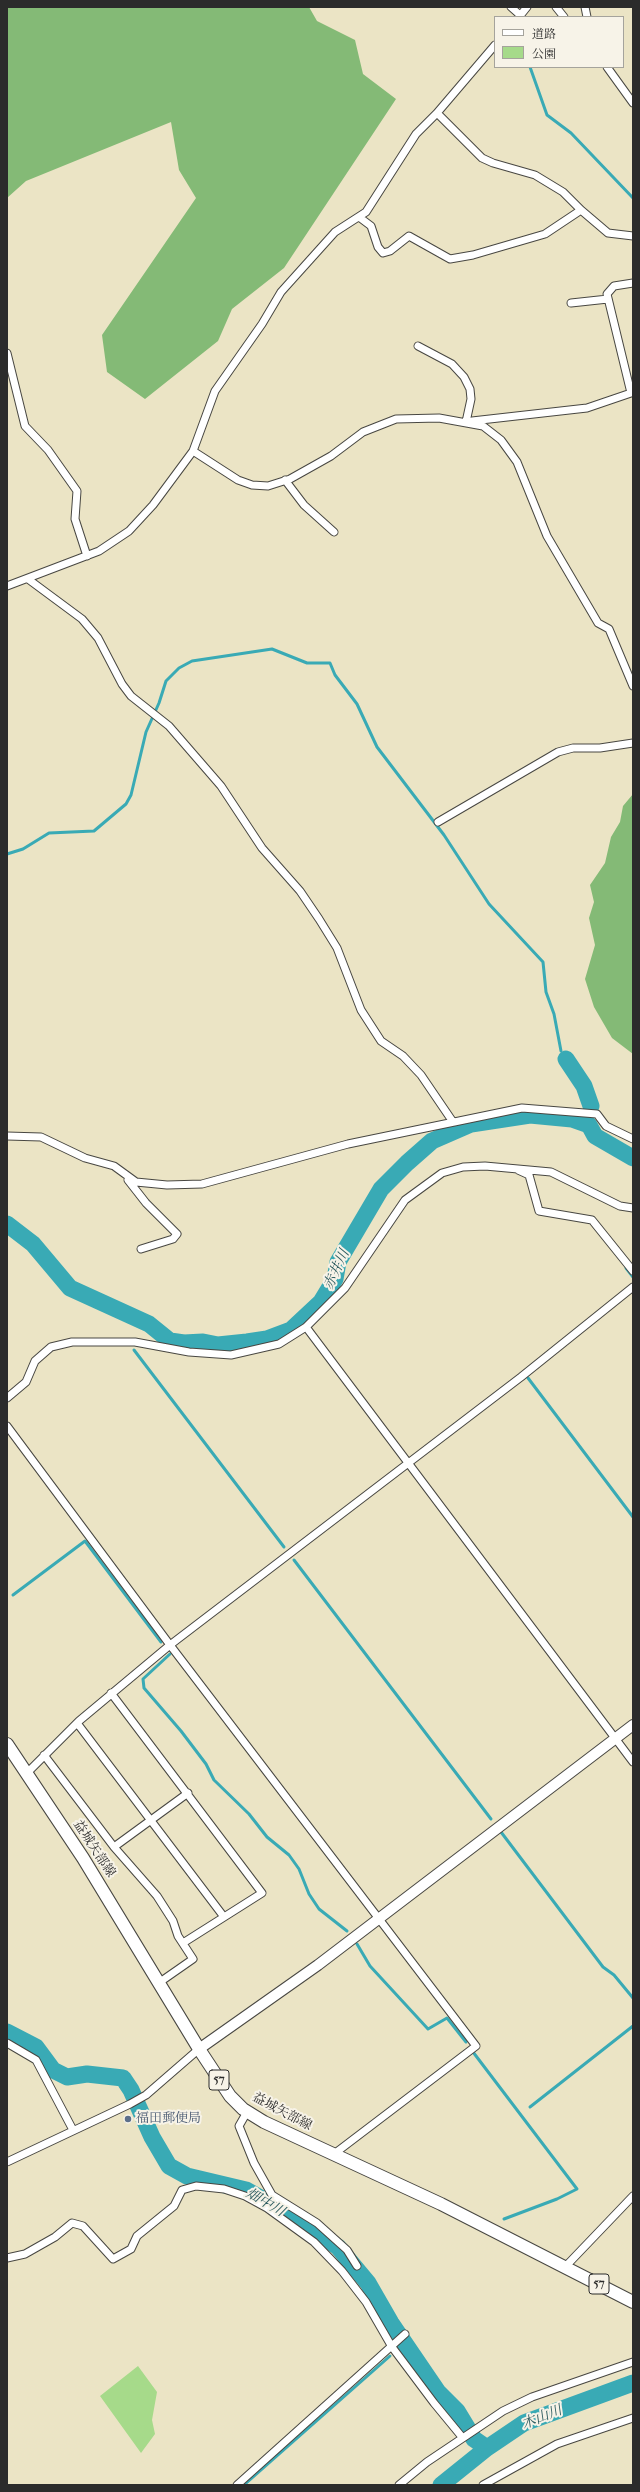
<!DOCTYPE html>
<html>
<head>
<meta charset="utf-8">
<style>
	body { margin:0 }
	#map { position:relative; width:640px; height:2492px; overflow:hidden; background:#ebe4c5; font-family:"IM FELL French Canon","Noto Serif JP",serif }
	canvas { display:block }
	.frame { position:absolute; inset:0; border:8px solid #2b2b2b; pointer-events:none }
	.legend { position:absolute; left:494px; top:16px; width:130px; height:52px; box-sizing:border-box; background:#f7f3e8; border:1px solid #a5a39c; margin:0; padding:5px 7px; list-style:none; font-size:12px; color:#2b2b2b }
	.legend li { display:flex; align-items:center; gap:8px; height:20px }
	.legend b { width:20px; border:1px solid #a5a39c }
</style>
</head>
<body>
<div id="map">
<canvas width="640" height="2492"></canvas>
<div class="frame"></div>
<ul class="legend">
<li><b style="height:5px;background:#fff"></b>道路</li>
<li><b style="height:11px;background:#a6da8a"></b>公園</li>
</ul>
</div>
<script>
const c = document.querySelector('canvas').getContext('2d');
c.lineJoin = 'round';
function paint(path, color) { c.fillStyle = color; c.fill(path, 'evenodd'); }
const toPath = rows => new Path2D(rows.map(r => 'M' + r).join(''));
function stroke(path, color, width, dash) { c.strokeStyle = color; c.lineWidth = width; c.lineCap = dash ? 'butt' : 'round'; c.setLineDash(dash || []); c.stroke(path); }
function label(font, color, halo, rows, align = 'center') {
  c.font = font + ' "IM FELL French Canon","Noto Serif JP",serif'; c.lineWidth = 4; c.setLineDash([]); c.textBaseline = 'middle'; c.strokeStyle = halo; c.fillStyle = color; for (const [text, x, y, turn = 0] of rows) {
    c.save(); c.translate(x, y); c.rotate((+turn || 0) * Math.PI / 180); c.textAlign = isNaN(turn) ? turn : align; if (halo) c.strokeText(text, 0, 0); c.fillText(text, 0, 0); c.restore();
  }
}
const green = toPath([
	[138,2366,157,2392,152,2420,155,2434,141,2453,100,2396]
]);
const forest = toPath([
	[7,7,309,7,317,21,355,40,363,74,396,99,284,268,232,309,218,341,145,399,107,372,102,335,196,198,179,170,171,122,26,181,7,198],
	[633,794,633,1054,612,1038,594,1007,585,979,595,945,589,918,594,902,590,885,605,863,611,837,620,822,623,806]
]);
const stream = toPath([
	[530,67,547,115,571,133,633,198],
	[7,854,23,849,49,833,94,831,126,804,131,795,146,732,159,703,166,681,179,668,192,661,272,649,307,663,330,663,335,675,357,704,377,747,444,835,489,904,543,962,546,992,554,1014,561,1051],
	[626,1268,633,1277],
	[134,1350,284,1547],
	[528,1378,633,1517],
	[294,1560,491,1819],
	[13,1595,85,1541,161,1642],
	[170,1654,143,1679,144,1688,181,1731,206,1764,214,1780,249,1814,267,1837,289,1855,299,1869,309,1894,319,1909,347,1931],
	[501,1832,603,1967,614,1975,633,1998],
	[357,1944,370,1966,428,2029,447,2018,466,2042],
	[473,2052,577,2189,557,2199,504,2219],
	[530,2107,633,2026],
	[244,2485,390,2356]
]);
const river = toPath([
	[566,1059,584,1086,591,1106],
	[7,1224,33,1244,70,1288,149,1324,170,1341,184,1343,203,1342,218,1345,247,1342,267,1339,291,1330,321,1302,335,1279,338,1262,381,1189,407,1163,432,1141,471,1124,530,1115,572,1119,589,1125,595,1136,633,1158],
	[7,2032,36,2047,53,2070,67,2077,87,2074,123,2078,131,2090,152,2137,169,2166,187,2176,246,2190,287,2213,338,2247,368,2283,391,2323,438,2392,457,2411,474,2439,487,2448],
	[441,2485,487,2448,524,2423,633,2383]
]);
const street = toPath([
	[511,7,520,15],
	[556,7,564,17],
	[585,7,587,17],
	[519,17,527,7],
	[607,67,633,103],
	[437,113,482,158,493,163,535,175,563,192,581,210],
	[359,217,371,226,378,247,383,253,390,251,409,236,450,259,473,255,545,234,581,210,608,233,633,236],
	[571,303,608,299],
	[418,346,452,364,464,377,470,389,471,399,466,422],
	[7,353,25,426,48,450,77,491,75,519,87,556],
	[472,421,587,408,631,393,607,294,614,286,633,283],
	[193,451,238,480,252,485,268,486,290,479,331,456,363,432,396,419,439,418,483,426,501,440,517,462,547,536,598,623,609,629,633,686],
	[285,480,304,505,334,532],
	[28,579,82,619,98,638,122,684,131,696,169,726,221,786,262,848,300,891,319,919,337,948,361,1010,381,1041,403,1056,421,1075,453,1122],
	[7,586,99,551,129,531,153,505,193,451,215,391,262,324,281,292,335,232,366,212,416,134,437,113,495,45],
	[438,822,558,752,573,748,600,748,633,743],
	[7,1136,41,1137,85,1158,114,1166,136,1182,167,1185,202,1184,348,1144,522,1108,597,1114,606,1126,633,1139],
	[518,1170,529,1175,539,1211,592,1220,633,1271],
	[128,1180,146,1203,177,1234,173,1239,141,1249],
	[306,1327,633,1762],
	[7,1398,26,1382,35,1361,51,1347,72,1342,135,1342,189,1352,231,1355,279,1344,306,1327,345,1288,405,1200,442,1173,463,1167,485,1166,551,1172,620,1206,633,1208],
	[7,1426,170,1645,476,2046,334,2154],
	[111,1693,262,1893,183,1943],
	[77,1723,224,1917],
	[44,1755,114,1847,157,1896,173,1921,178,1936,193,1959,160,1982],
	[27,1773,79,1721,170,1645,521,1377,633,1287],
	[114,1847,188,1793],
	[7,2043,36,2060,73,2130],
	[247,2112,239,2126,254,2163,272,2195,317,2223,347,2250,357,2266],
	[7,2162,130,2104,146,2095,199,2049],
	[267,2208,314,2242,342,2271,366,2302,392,2347,434,2403,462,2437],
	[7,2258,25,2254,55,2237,72,2223,83,2226,113,2259,131,2249,137,2236,174,2206,182,2190,196,2186,224,2189,245,2196,267,2208,275,2197],
	[566,2266,633,2196],
	[237,2485,405,2334],
	[399,2485,427,2462,503,2411,532,2397,633,2362],
	[483,2485,557,2444,633,2418]
]);
const secondary = toPath([
	[199,2049,318,1965,633,1725]
]);
const primary = toPath([
	[7,1744,83,1858,199,2049,230,2096,243,2109,264,2122,441,2204,633,2302]
]);
const markers = [
	[128,2119,4,"#5c6f8a"]
];
const shields = [
	[219,2080,20],
	[599,2284,20]
];
const shieldNames = [
	["57",219,2080],
	["57",599,2284]
];
const streetNames = [
	["益城矢部線",94,1849,57],
	["益城矢部線",282,2112,28]
];
const serviceNames = [
	["福田郵便局",136,2119]
];
const waterNames = [
	["赤井川",337,1270,-65],
	["畑中川",265,2203,30],
	["木山川",542,2418,-22]
];
paint(green, '#a6da8a');
paint(forest, '#84ba76');
stroke(stream, '#39aab5', 3);
stroke(river, '#39aab5', 17);
stroke(street, '#484742', 9);
stroke(secondary, '#484742', 12);
stroke(primary, '#484742', 14);
stroke(street, '#fff', 7);
stroke(secondary, '#fff', 10);
stroke(primary, '#fff', 12);
for (const [x, y, r, color] of markers) { const dot = new Path2D(); dot.arc(x, y, r, 0, 2 * Math.PI); c.fillStyle = color; c.fill(dot); stroke(dot, '#f7f3e8', 1.5); }
for (const [x, y, w] of shields) { const box = new Path2D(); box.roundRect(x - w / 2, y - 10, w, 20, 3); c.fillStyle = '#f7f3e8'; c.fill(box); stroke(box, '#2b2b2b', 1); }
label('bold 12px', '#2b2b2b', null, shieldNames);
label('13px', '#2b2b2b', '#f7f3e8', streetNames);
label('13px', '#4e5e75', '#f7f3e8', serviceNames, 'left');
label('italic 14px', '#315e62', '#f7f3e8', waterNames);
</script>
</body>
</html>
